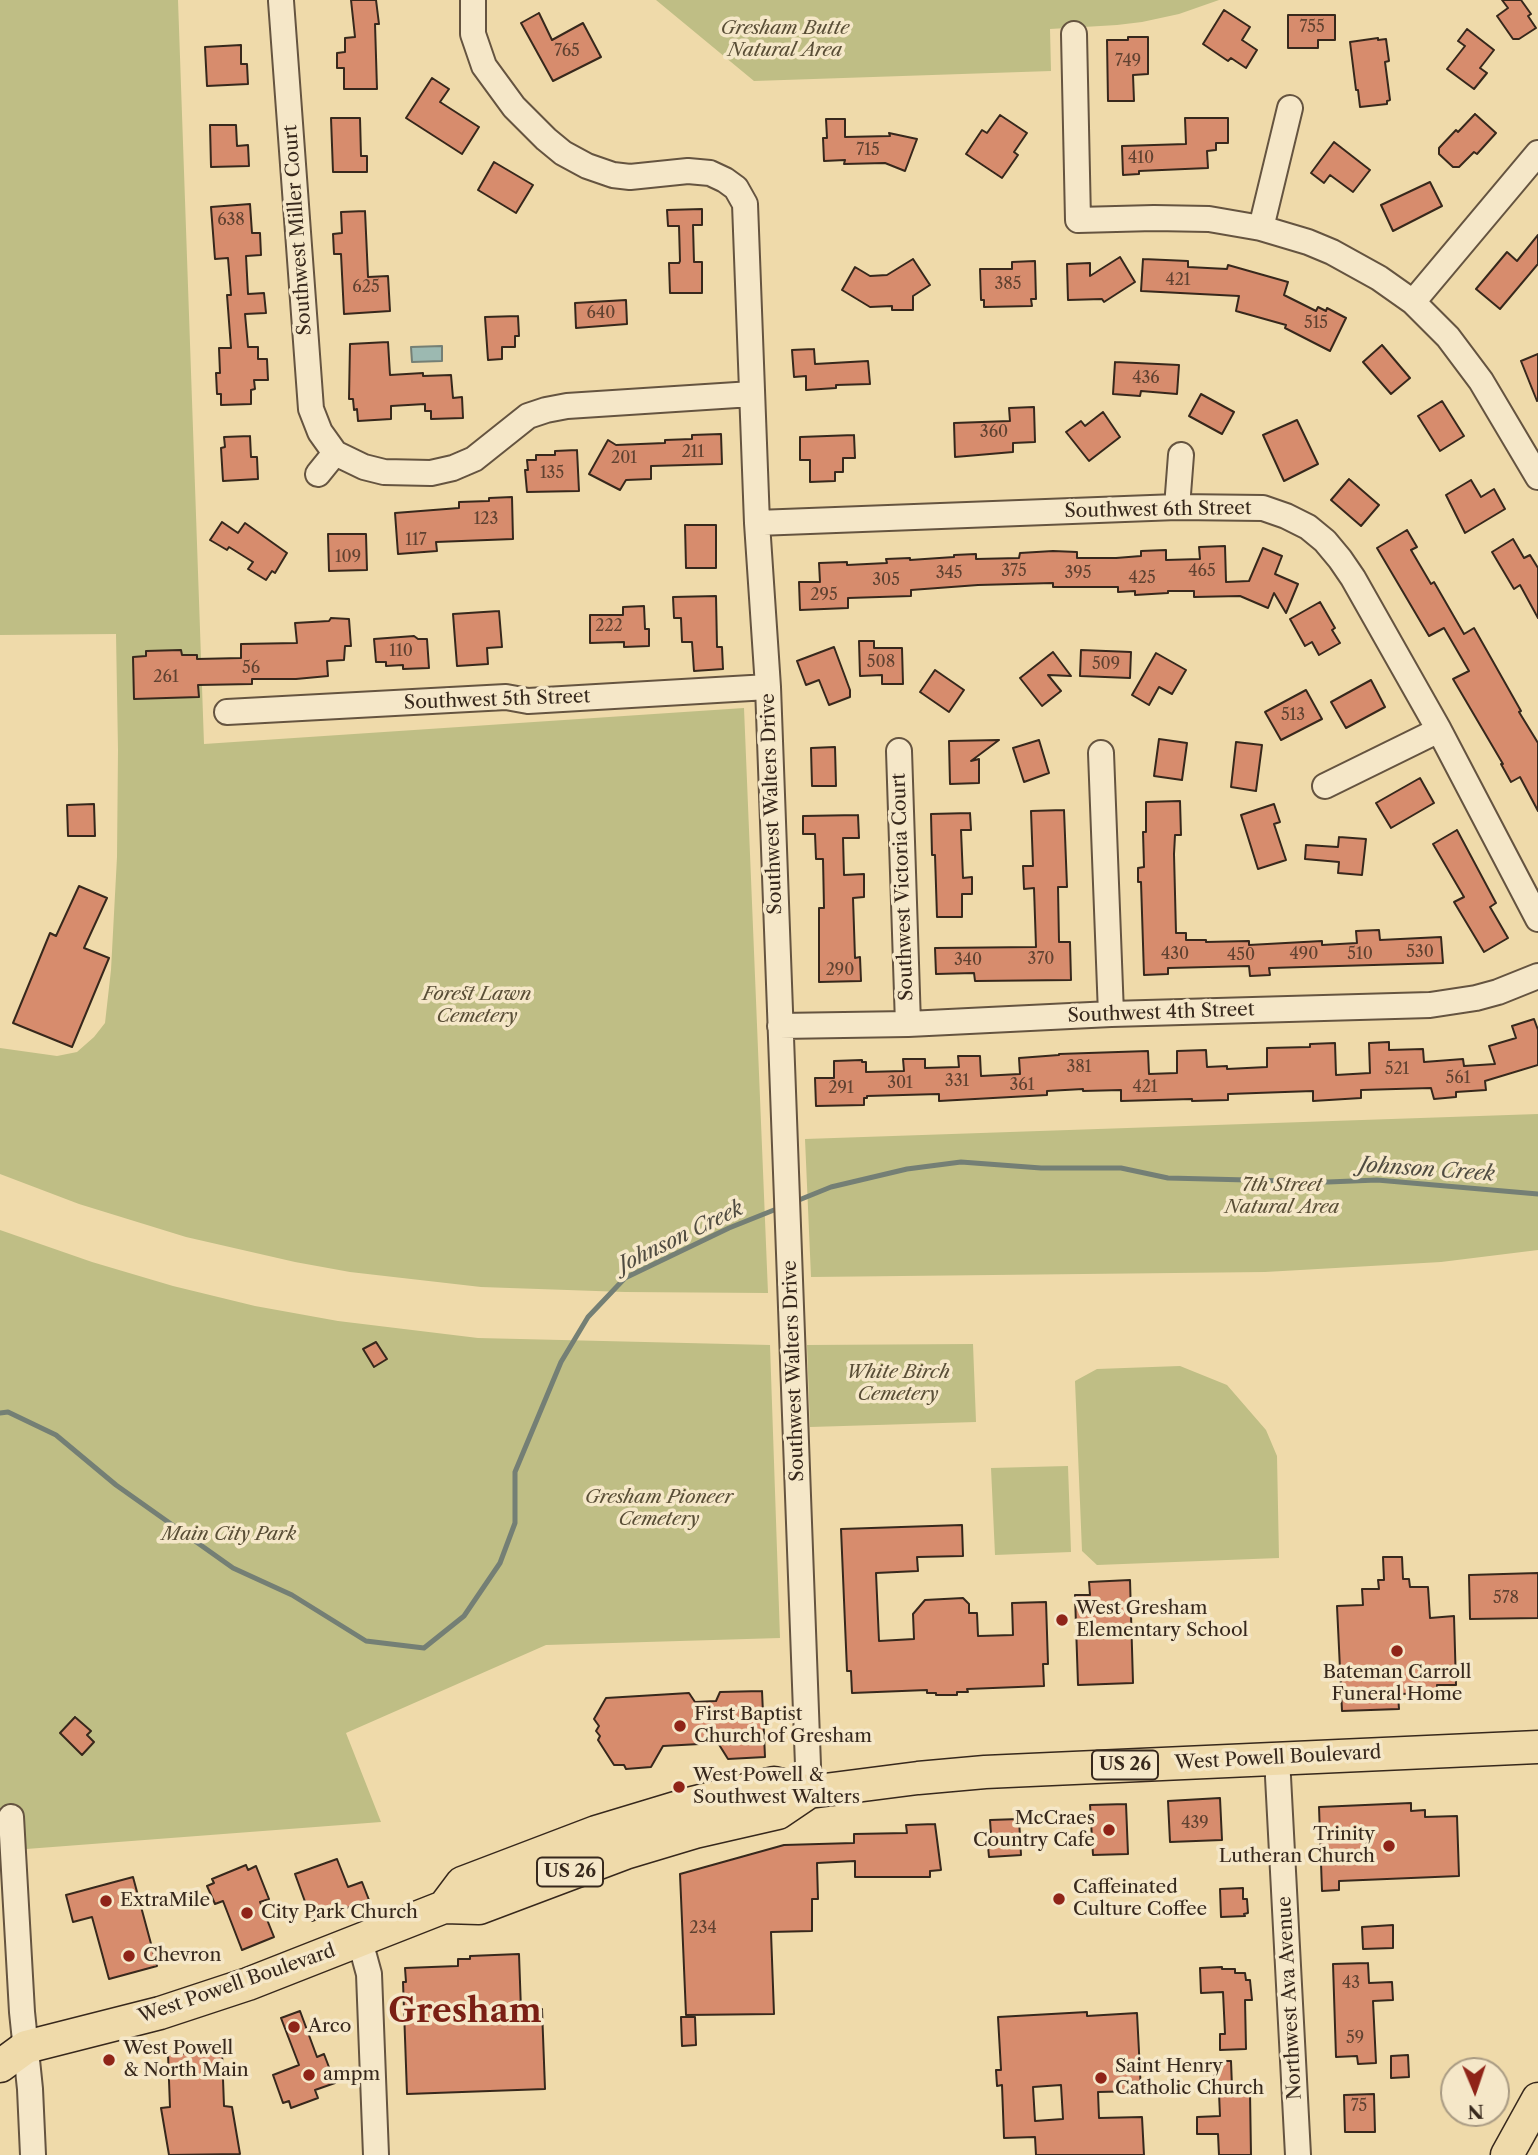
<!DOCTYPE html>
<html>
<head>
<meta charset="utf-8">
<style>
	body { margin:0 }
	#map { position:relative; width:1538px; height:2155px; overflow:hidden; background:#efdaaa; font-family:"Libre Caslon Text",serif }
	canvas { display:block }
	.north { position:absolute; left:1440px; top:2057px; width:70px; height:70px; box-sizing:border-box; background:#f5e7c8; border:2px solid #a99b83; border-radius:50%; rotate:178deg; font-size:19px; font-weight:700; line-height:28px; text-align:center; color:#37281c }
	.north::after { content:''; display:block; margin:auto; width:24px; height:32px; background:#8f2418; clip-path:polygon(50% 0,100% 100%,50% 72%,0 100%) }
</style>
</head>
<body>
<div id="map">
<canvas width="1538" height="2155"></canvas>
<div class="north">N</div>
</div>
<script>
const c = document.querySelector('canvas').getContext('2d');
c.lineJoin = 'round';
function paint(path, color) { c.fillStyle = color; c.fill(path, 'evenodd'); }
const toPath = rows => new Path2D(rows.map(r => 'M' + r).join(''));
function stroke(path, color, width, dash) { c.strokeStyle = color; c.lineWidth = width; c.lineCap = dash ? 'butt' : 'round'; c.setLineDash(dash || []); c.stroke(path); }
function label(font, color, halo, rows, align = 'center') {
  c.font = font + ' "Libre Caslon Text",serif'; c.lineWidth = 7; c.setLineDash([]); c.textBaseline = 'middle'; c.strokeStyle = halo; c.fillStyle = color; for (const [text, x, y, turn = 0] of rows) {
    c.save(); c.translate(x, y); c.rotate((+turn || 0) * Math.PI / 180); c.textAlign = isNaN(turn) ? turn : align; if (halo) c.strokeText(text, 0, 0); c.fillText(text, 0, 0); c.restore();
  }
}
const green = toPath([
	[0,0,178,0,204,744,744,708,768,1293,625,1292,481,1287,350,1272,295,1262,186,1237,79,1204,0,1174,0,1048,57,1056,77,1052,94,1037,105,1023,111,970,117,857,118,750,116,634,0,635],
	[656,0,1219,0,1179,14,1142,22,1117,25,1050,29,1051,71,754,81],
	[1538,1114,1538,1250,1441,1262,1265,1272,811,1277,805,1139],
	[0,1230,92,1262,173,1286,255,1306,338,1321,478,1338,770,1345,780,1638,546,1645,346,1733,381,1822,0,1851],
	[973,1344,976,1422,810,1427,807,1345],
	[1180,1366,1227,1385,1266,1430,1277,1456,1279,1558,1097,1565,1082,1551,1075,1381,1097,1369],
	[1068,1466,1071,1552,995,1555,991,1468]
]);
const water = toPath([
	[442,346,442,361,412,362,411,347,442,346]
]);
const stream = toPath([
	[794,1202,831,1187,907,1169,961,1162,1041,1168,1121,1168,1168,1178,1328,1182,1377,1180,1538,1194],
	[0,1413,8,1412,56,1435,116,1485,233,1568,292,1595,366,1641,424,1648,464,1616,500,1563,515,1523,515,1472,561,1362,588,1317,625,1278,729,1228,779,1208]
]);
const building = toPath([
	[351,0,376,0,379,24,375,24,377,89,344,89,344,68,337,68,337,53,345,52,345,38,355,37,351,0],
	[1502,0,1521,0,1531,14,1528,16,1536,28,1519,39,1513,39,1497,16,1508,8,1502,0],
	[1224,10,1250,27,1242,40,1257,50,1246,68,1231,58,1228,61,1203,44,1224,10],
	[539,13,552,40,583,23,601,57,553,81,521,23,539,13],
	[1288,15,1335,15,1335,40,1318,40,1318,48,1288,48,1288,15],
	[1467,29,1494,50,1480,68,1487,73,1474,89,1447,69,1465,46,1458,41,1467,29],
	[1128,37,1148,37,1148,74,1133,75,1134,101,1108,101,1107,40,1128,40,1128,37],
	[1378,38,1378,40,1386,39,1389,61,1385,62,1390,100,1387,101,1387,104,1360,107,1358,90,1356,90,1350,42,1378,38],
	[241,45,241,64,247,64,248,84,207,86,205,47,241,45],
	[432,78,449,89,440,102,479,127,462,154,406,118,432,78],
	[1475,114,1496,133,1477,154,1474,152,1459,167,1453,167,1439,154,1439,148,1456,130,1458,132,1475,114],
	[1000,115,1027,133,1014,152,1018,155,1002,178,966,154,982,130,987,133,1000,115],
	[331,118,360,118,361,156,367,156,367,172,333,172,331,118],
	[1185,118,1228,118,1228,143,1216,143,1216,150,1207,151,1208,168,1139,171,1139,174,1123,175,1122,146,1186,144,1185,118],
	[826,119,845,119,845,137,890,136,889,133,917,139,905,171,885,163,844,164,845,160,824,161,823,138,827,138,826,119],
	[210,125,236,125,237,146,248,145,249,166,211,167,210,125],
	[1334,142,1370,170,1353,192,1330,175,1324,183,1311,173,1334,142],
	[494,162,533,185,516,213,478,190,494,162],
	[1430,182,1442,206,1393,231,1381,205,1430,182],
	[250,204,252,233,260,233,261,255,246,256,248,294,264,293,266,313,245,314,248,347,258,347,258,359,267,359,268,380,254,380,255,389,251,390,251,404,221,405,221,394,217,394,216,373,220,373,219,348,231,348,227,295,231,295,228,258,215,259,211,207,250,204],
	[702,209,702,225,693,225,694,262,702,262,702,293,670,293,669,263,679,263,680,261,679,226,668,226,667,210,702,209],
	[365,211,368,277,388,276,390,311,344,314,341,254,334,254,333,234,342,233,341,212,365,211],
	[1538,235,1538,264,1500,309,1476,289,1507,252,1517,261,1538,235],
	[1120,257,1135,282,1104,302,1102,299,1068,300,1067,264,1090,263,1090,276,1120,257],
	[913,259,930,285,913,296,913,310,892,310,892,306,870,307,842,290,855,267,870,276,887,275,913,259],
	[1143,259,1188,261,1188,267,1227,269,1228,265,1288,282,1284,295,1316,311,1318,307,1326,311,1327,308,1346,318,1330,351,1285,328,1286,325,1236,311,1239,296,1141,291,1143,259],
	[1035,261,1036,299,1031,299,1032,306,984,307,984,300,981,300,980,269,1012,269,1012,262,1035,261],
	[626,300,627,324,576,328,575,303,626,300],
	[518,316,519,336,515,336,515,347,502,347,502,359,488,360,485,317,518,316],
	[388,342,390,375,423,373,423,376,451,375,453,398,462,397,463,418,431,419,431,411,425,411,425,404,391,406,391,419,358,421,357,409,354,410,353,399,349,399,350,344,388,342],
	[1382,345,1410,378,1391,394,1363,362,1382,345],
	[814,349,815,364,868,361,870,384,836,385,836,388,806,390,806,376,794,377,792,350,814,349],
	[1538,354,1538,400,1537,401,1521,361,1538,354],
	[1115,362,1179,365,1177,394,1141,391,1140,396,1113,394,1115,362],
	[1201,394,1234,412,1222,434,1189,416,1201,394],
	[1442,401,1464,436,1440,451,1418,416,1442,401],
	[1034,407,1035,442,1013,443,1013,452,955,457,954,423,1010,421,1009,408,1034,407],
	[1103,412,1120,437,1089,461,1066,432,1081,421,1085,426,1103,412],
	[1297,420,1318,464,1284,481,1263,435,1297,420],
	[721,434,722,464,651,466,651,479,626,480,620,490,589,474,608,440,616,445,665,443,665,440,692,439,692,435,721,434],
	[854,435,855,458,843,458,843,472,835,472,835,481,810,482,810,460,800,460,800,437,854,435],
	[250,436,251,457,257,457,258,479,223,481,221,448,225,447,224,437,250,436],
	[577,450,579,491,527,492,525,470,528,470,527,460,536,460,536,455,555,455,555,451,577,450],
	[1349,479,1379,505,1361,526,1331,500,1349,479],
	[1471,480,1481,497,1494,489,1505,509,1465,533,1446,495,1471,480],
	[512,497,513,539,436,542,437,551,398,554,395,513,459,508,459,502,489,501,489,498,512,497],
	[222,522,238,533,245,523,287,553,275,573,272,571,266,580,248,569,253,562,229,547,227,550,210,540,222,522],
	[685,525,716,525,716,568,686,568,685,525],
	[1407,530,1417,547,1411,550,1431,584,1434,582,1464,634,1474,628,1521,711,1519,712,1538,743,1538,811,1520,777,1511,782,1501,764,1503,764,1453,679,1469,671,1444,628,1429,636,1377,548,1407,530],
	[328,534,366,534,367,570,329,571,328,534],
	[1513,539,1524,558,1530,555,1538,568,1538,618,1520,585,1514,589,1492,552,1513,539],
	[1225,546,1226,582,1249,581,1263,548,1282,556,1275,574,1298,584,1286,613,1274,593,1268,608,1240,596,1194,597,1194,591,1168,591,1168,593,1135,595,1135,591,1118,592,1118,587,1053,587,1053,583,978,585,911,590,911,596,848,598,848,608,800,610,799,582,820,582,819,563,847,562,847,565,887,563,886,559,910,558,910,560,954,557,954,555,976,554,976,559,1019,558,1020,553,1053,551,1077,552,1077,558,1116,558,1141,556,1141,551,1166,550,1166,560,1200,559,1199,547,1225,546],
	[716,596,717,647,722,647,723,669,694,671,692,642,682,642,681,618,674,618,673,597,716,596],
	[1320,602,1335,628,1332,630,1340,643,1319,655,1312,642,1305,646,1290,619,1320,602],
	[644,606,645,629,649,629,649,646,624,647,624,642,590,643,590,615,623,615,623,607,644,606],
	[499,611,502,647,487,648,488,664,457,666,453,614,499,611],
	[331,618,349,619,351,646,345,646,344,660,327,661,328,676,296,679,252,679,252,684,198,685,199,697,134,699,133,657,146,656,146,651,181,650,182,655,197,655,197,659,241,658,241,644,297,643,295,623,329,621,331,618],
	[414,636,418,639,427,639,429,668,403,669,403,665,386,666,386,662,376,662,374,639,414,636],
	[859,641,874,641,874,648,902,648,903,684,882,684,882,675,860,676,859,641],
	[834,647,850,690,850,697,829,705,819,680,806,685,797,661,834,647],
	[1081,650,1131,652,1130,678,1080,676,1081,650],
	[1053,652,1071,676,1048,675,1061,691,1042,706,1020,678,1053,652],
	[1156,653,1186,670,1172,694,1159,687,1149,705,1132,695,1156,653],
	[935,670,964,690,949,712,920,692,935,670],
	[1371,680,1385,707,1346,728,1331,702,1371,680],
	[1306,690,1322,719,1281,740,1265,712,1306,690],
	[1159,739,1187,743,1182,780,1154,776,1159,739],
	[999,740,971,761,979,759,979,783,950,784,949,741,999,740],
	[1039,740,1049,773,1024,782,1013,748,1039,740],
	[1236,742,1262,745,1256,791,1231,787,1236,742],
	[835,747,836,786,812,786,811,748,835,747],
	[1420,778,1434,803,1391,828,1376,803,1420,778],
	[1180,801,1181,835,1175,835,1174,854,1176,933,1186,933,1186,940,1206,940,1206,942,1249,941,1249,945,1322,941,1322,945,1357,943,1356,931,1379,930,1380,940,1441,937,1443,963,1269,968,1270,975,1250,976,1249,966,1168,968,1168,974,1144,975,1141,882,1138,882,1138,868,1144,867,1143,832,1146,832,1146,802,1180,801],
	[94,804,95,836,68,836,67,805,94,804],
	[1274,804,1280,822,1274,824,1286,860,1258,869,1241,815,1274,804],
	[1064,810,1067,887,1058,887,1059,942,1070,942,1071,980,975,981,974,973,936,974,935,948,1036,947,1034,888,1024,889,1023,866,1033,866,1031,811,1064,810],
	[970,813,971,830,961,830,963,878,972,877,972,894,962,894,962,917,937,917,935,855,932,855,931,814,970,813],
	[858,815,859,838,843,838,844,875,864,874,864,897,853,898,855,958,860,957,861,981,819,982,819,908,824,908,823,859,816,859,815,834,803,834,803,816,858,815],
	[1457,830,1496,903,1490,907,1508,938,1484,952,1454,902,1464,897,1433,844,1457,830],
	[1339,837,1366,839,1362,875,1338,873,1339,862,1305,859,1306,845,1338,847,1339,837],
	[79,886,107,898,84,948,109,958,72,1047,13,1023,50,933,56,936,79,886],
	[1534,1019,1538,1030,1538,1065,1485,1081,1486,1090,1456,1092,1456,1097,1434,1099,1431,1088,1361,1090,1361,1098,1313,1101,1313,1091,1228,1094,1228,1100,1192,1101,1192,1099,1121,1101,1121,1090,1083,1091,1083,1089,1047,1091,1047,1095,939,1101,939,1094,867,1096,867,1098,864,1098,864,1105,816,1106,815,1078,834,1078,834,1061,862,1060,862,1062,866,1062,866,1072,904,1071,903,1059,925,1059,925,1068,959,1067,958,1056,980,1056,981,1076,1020,1074,1019,1058,1059,1055,1059,1054,1148,1051,1149,1074,1177,1073,1177,1051,1206,1050,1207,1067,1227,1066,1227,1069,1267,1067,1267,1048,1310,1047,1310,1044,1335,1043,1336,1075,1370,1073,1369,1043,1389,1042,1389,1050,1423,1049,1424,1062,1463,1059,1464,1066,1495,1064,1489,1046,1516,1038,1512,1026,1534,1019],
	[376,1342,387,1359,374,1367,363,1349,376,1342],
	[962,1525,963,1556,917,1557,918,1571,876,1573,879,1641,914,1639,913,1614,925,1600,963,1598,969,1604,969,1613,977,1613,978,1636,1013,1635,1012,1603,1046,1602,1048,1664,1043,1664,1044,1686,967,1689,968,1692,957,1692,957,1695,936,1695,936,1693,927,1693,927,1690,852,1693,851,1671,847,1671,841,1529,962,1525],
	[1383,1557,1402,1557,1403,1579,1409,1579,1410,1587,1428,1587,1430,1618,1454,1616,1456,1685,1437,1685,1437,1693,1398,1694,1399,1709,1342,1711,1337,1606,1363,1605,1362,1589,1379,1589,1378,1580,1384,1580,1383,1557],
	[1538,1573,1538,1618,1470,1619,1469,1575,1538,1573],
	[1130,1580,1133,1683,1078,1685,1075,1595,1090,1595,1089,1582,1130,1580],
	[762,1691,765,1757,728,1759,718,1743,663,1746,651,1767,626,1769,624,1765,614,1765,598,1740,600,1736,596,1731,599,1726,594,1719,606,1698,689,1693,695,1702,716,1701,720,1692,762,1691],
	[75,1717,91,1731,87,1735,94,1742,82,1755,60,1733,75,1717],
	[1220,1798,1222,1840,1170,1842,1168,1801,1220,1798],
	[1411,1803,1411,1811,1425,1810,1425,1817,1457,1816,1459,1876,1339,1881,1339,1890,1322,1891,1319,1807,1411,1803],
	[1126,1804,1128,1854,1093,1855,1090,1805,1126,1804],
	[1019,1819,1021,1855,989,1857,987,1835,991,1834,990,1820,1019,1819],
	[935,1824,941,1870,930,1871,930,1877,855,1877,855,1861,817,1863,818,1899,812,1899,812,1931,771,1932,774,2014,686,2015,680,1874,784,1845,854,1843,854,1834,907,1833,906,1825,935,1824],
	[337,1859,348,1887,362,1882,369,1900,312,1921,295,1874,337,1859],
	[246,1865,248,1870,256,1866,269,1899,260,1902,274,1937,242,1950,223,1901,215,1904,207,1886,214,1883,212,1879,246,1865],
	[133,1877,157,1966,109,1979,92,1917,73,1922,66,1895,133,1877],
	[1243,1888,1243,1899,1247,1899,1248,1913,1244,1914,1245,1916,1221,1917,1220,1889,1243,1888],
	[1393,1925,1393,1948,1363,1949,1362,1927,1393,1925],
	[519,1954,521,2010,542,2009,545,2089,407,2094,403,1982,406,1982,405,1968,458,1966,458,1959,470,1959,470,1956,519,1954],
	[1368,1963,1369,1983,1392,1982,1393,2000,1373,2001,1376,2063,1358,2064,1357,2056,1336,2057,1333,1964,1368,1963],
	[1222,1967,1222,1969,1235,1969,1235,1973,1245,1973,1246,1980,1250,1980,1252,2000,1245,2000,1246,2049,1220,2050,1220,2034,1225,2034,1223,1992,1201,1993,1200,1968,1222,1967],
	[300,2011,317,2057,324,2054,335,2083,315,2090,318,2098,291,2108,289,2101,283,2103,273,2075,299,2065,281,2018,300,2011],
	[1087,2012,1087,2016,1137,2013,1141,2091,1098,2092,1099,2118,1142,2117,1144,2155,1036,2155,1035,2137,1004,2138,1002,2085,997,2086,996,2070,1001,2070,998,2017,1087,2012],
	[1061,2085,1063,2119,1035,2121,1033,2087,1061,2085],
	[681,2017,695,2017,696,2045,682,2046,681,2017],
	[222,2052,224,2106,232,2107,240,2154,169,2155,161,2108,170,2107,168,2054,222,2052],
	[1408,2055,1409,2077,1391,2078,1391,2056,1408,2055],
	[1212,2061,1231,2061,1232,2087,1213,2088,1212,2061],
	[1250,2092,1251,2155,1219,2155,1218,2134,1197,2134,1197,2117,1220,2116,1219,2093,1250,2092],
	[1374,2094,1375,2132,1345,2132,1344,2095,1374,2094]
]);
const minor = toPath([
	[473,0,473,34,484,66,514,107,546,139,563,153,587,166,613,175,630,177,688,171,710,173,725,180,736,188,745,204,757,523,768,687,809,1792],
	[281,1,311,409,320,432,335,453,364,467,384,472,431,473,453,468,474,459,528,416,546,410,567,406,752,394],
	[1074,34,1078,220,1154,218,1209,219,1261,228,1308,242,1332,252,1379,278,1413,302,1448,337,1481,381,1538,477],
	[1261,228,1290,108],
	[1413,302,1538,153],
	[318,474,335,453],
	[1177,507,1181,455],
	[757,523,1177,507,1263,508,1286,516,1308,527,1325,541,1340,559,1353,578,1439,730,1538,919],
	[227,712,506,697,528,701,768,687],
	[899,751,908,1024],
	[1101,753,1111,1014],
	[1325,786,1439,730],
	[780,1026,908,1024,1111,1014,1430,1005,1476,998,1498,992,1538,976],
	[1277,1758,1298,2155],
	[11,1817,22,2012,30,2089,33,2155],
	[360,1941,369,1974,376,2155]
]);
const major = toPath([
	[444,1907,462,1883,596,1832,692,1803,774,1783,809,1792,918,1778,985,1772,1538,1747],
	[0,2066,26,2047,160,2013,248,1984,444,1907,479,1908,625,1853,695,1832,778,1813,809,1792],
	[1507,2155,1538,2099]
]);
const markers = [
	[1062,1620,7,"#8f2418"],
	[1397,1651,7,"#8f2418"],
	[680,1726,7,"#8f2418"],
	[679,1787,7,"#8f2418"],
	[1109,1830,7,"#8f2418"],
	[1389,1846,7,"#8f2418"],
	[1059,1899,7,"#8f2418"],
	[106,1901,7,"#8f2418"],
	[247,1913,7,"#8f2418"],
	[129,1956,7,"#8f2418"],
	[294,2027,7,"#8f2418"],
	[109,2060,7,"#8f2418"],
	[309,2075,7,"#8f2418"],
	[1101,2078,7,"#8f2418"]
];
const numberNames = [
	["755",1312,27],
	["765",567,51],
	["749",1128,61],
	["715",868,150],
	["410",1141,158],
	["638",231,220],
	["421",1178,280],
	["385",1008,284],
	["625",366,287],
	["640",601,313],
	["515",1316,323],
	["436",1146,378],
	["360",994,432],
	["211",693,452],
	["201",624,458],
	["135",552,473],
	["123",486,519],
	["117",416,540],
	["109",348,557],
	["375",1014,571],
	["465",1202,571],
	["345",949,573],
	["395",1078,573],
	["425",1142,578],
	["305",886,580],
	["295",824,595],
	["222",609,626],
	["110",401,651],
	["508",881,662],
	["509",1106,664],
	["56",251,668],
	["261",166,677],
	["513",1293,715],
	["530",1420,952],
	["430",1175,954],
	["490",1304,954],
	["510",1360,954],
	["450",1241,955],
	["370",1041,959],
	["340",968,960],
	["290",840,970],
	["381",1079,1067],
	["521",1397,1069],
	["561",1458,1078],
	["331",957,1081],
	["301",900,1083],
	["361",1022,1085],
	["421",1145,1087],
	["291",841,1088],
	["578",1506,1598],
	["439",1195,1823],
	["234",703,1928],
	["43",1351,1983],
	["59",1355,2038],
	["75",1359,2106]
];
const shields = [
	[1125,1765,66],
	[570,1872,66]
];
const shieldNames = [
	["US 26",1125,1765],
	["US 26",570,1872]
];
const parkNames = [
	["Gresham Butte",785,29],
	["Natural Area",785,51],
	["Forest Lawn",477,995],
	["Cemetery",477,1017],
	["7th Street",1282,1186],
	["Natural Area",1282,1208],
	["White Birch",898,1373],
	["Cemetery",898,1395],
	["Gresham Pioneer",659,1498],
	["Cemetery",659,1520],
	["Main City Park",229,1535]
];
const streetNames = [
	["Southwest Miller Court",298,230,-94],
	["Southwest 6th Street",1158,510,-1],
	["Southwest 5th Street",497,700,-2],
	["Southwest Walters Drive",772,804,-92],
	["Southwest Victoria Court",903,887,-92],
	["Southwest 4th Street",1161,1013,-2],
	["Southwest Walters Drive",794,1371,-92],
	["West Powell Boulevard",1278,1758,-3],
	["West Powell Boulevard",237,1984,-19],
	["Northwest Ava Avenue",1290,1998,-93]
];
const poiNames = [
	["West Gresham",1076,1609],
	["Elementary School",1076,1631],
	["Bateman Carroll",1397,1673,"center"],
	["Funeral Home",1397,1695,"center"],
	["First Baptist",694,1715],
	["Church of Gresham",694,1737],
	["West Powell &",693,1776],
	["Southwest Walters",693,1798],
	["McCraes",1095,1819,"right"],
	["Country Cafe",1095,1841,"right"],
	["Trinity",1375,1835,"right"],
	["Lutheran Church",1375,1857,"right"],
	["Caffeinated",1073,1888],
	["Culture Coffee",1073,1910],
	["ExtraMile",120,1901],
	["City Park Church",261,1913],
	["Chevron",143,1956],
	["Arco",308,2027],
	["West Powell",123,2049],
	["& North Main",123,2071],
	["Saint Henry",1115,2067],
	["Catholic Church",1115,2089],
	["ampm",323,2075]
];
const waterNames = [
	["Johnson Creek",1427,1170,4],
	["Johnson Creek",681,1237,-26]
];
const townNames = [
	["Gresham",465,2012]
];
paint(green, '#bfbe85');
paint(water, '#9cb9b1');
stroke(water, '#747f75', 2);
stroke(stream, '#747f75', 5);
paint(building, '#d78c6d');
stroke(building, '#37281c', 2);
stroke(minor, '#655440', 28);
stroke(major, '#37281c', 35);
stroke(minor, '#f5e7c8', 24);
stroke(major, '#efdaaa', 32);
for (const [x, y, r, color] of markers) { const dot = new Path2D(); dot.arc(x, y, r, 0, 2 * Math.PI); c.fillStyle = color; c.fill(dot); stroke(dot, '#f5e7c8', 2.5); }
label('16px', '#5f4130', null, numberNames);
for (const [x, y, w] of shields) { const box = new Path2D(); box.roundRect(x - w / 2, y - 14.5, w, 29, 5); c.fillStyle = '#f5e7c8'; c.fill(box); stroke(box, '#37281c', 2); }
label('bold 18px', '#37281c', null, shieldNames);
label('italic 19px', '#594e36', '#f5e7c8', parkNames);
label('19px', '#37281c', '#f5e7c8', streetNames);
label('19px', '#37281c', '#f5e7c8', poiNames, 'left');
label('italic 21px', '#504c41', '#f5e7c8', waterNames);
label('bold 33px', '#7a1f14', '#f5e7c8', townNames);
</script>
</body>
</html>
